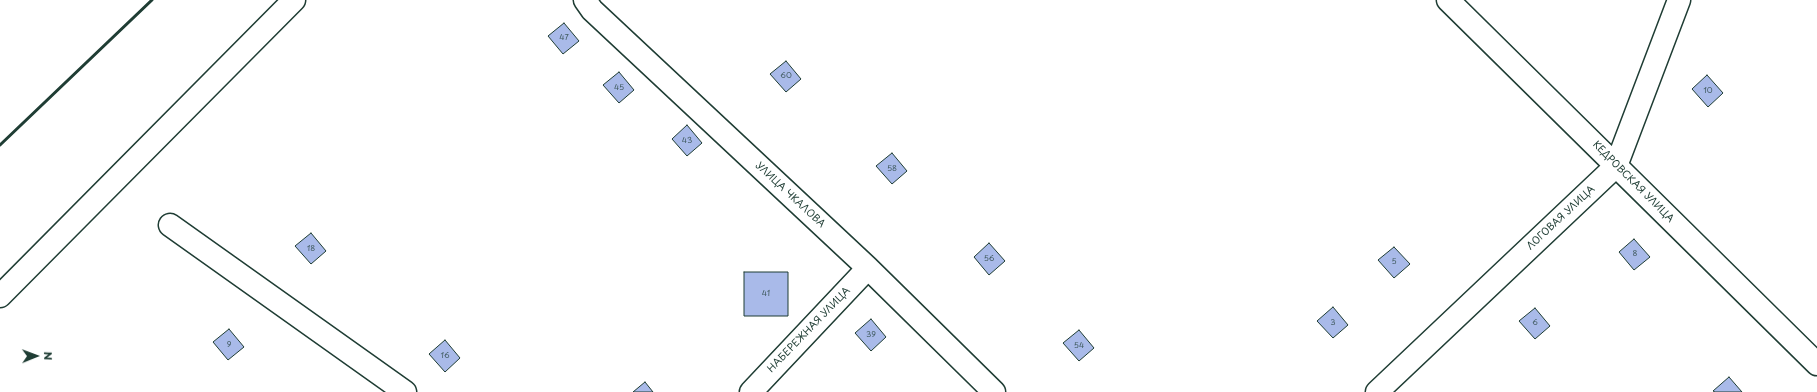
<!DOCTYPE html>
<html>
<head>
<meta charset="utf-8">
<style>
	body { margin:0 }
	#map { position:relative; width:1817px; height:392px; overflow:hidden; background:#fff; font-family:"Playpen Sans",sans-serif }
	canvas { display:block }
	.north { position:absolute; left:16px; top:336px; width:40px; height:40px; -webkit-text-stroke:3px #fff; paint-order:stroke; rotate:89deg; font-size:11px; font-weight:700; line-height:16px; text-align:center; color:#1f3d34 }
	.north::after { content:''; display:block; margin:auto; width:14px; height:18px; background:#1f3d34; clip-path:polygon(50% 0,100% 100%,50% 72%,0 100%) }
</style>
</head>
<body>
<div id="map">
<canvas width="1817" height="392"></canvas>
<div class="north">N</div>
</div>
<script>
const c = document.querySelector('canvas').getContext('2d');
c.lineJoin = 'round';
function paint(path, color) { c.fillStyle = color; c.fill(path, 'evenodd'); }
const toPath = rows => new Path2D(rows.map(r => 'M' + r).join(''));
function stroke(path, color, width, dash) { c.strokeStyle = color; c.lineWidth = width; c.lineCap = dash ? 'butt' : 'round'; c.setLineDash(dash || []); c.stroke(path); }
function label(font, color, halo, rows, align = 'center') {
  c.font = font + ' "Playpen Sans",sans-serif'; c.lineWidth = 3; c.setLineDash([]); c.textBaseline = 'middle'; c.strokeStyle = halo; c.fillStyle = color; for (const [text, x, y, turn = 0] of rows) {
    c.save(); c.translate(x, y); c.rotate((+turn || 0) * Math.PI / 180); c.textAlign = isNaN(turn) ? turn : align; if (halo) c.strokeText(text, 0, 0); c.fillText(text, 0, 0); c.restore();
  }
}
const building = toPath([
	[564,23,579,41,563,54,548,36,564,23],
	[786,61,801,79,786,92,770,74,786,61],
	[619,72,634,90,619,103,603,85,619,72],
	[1707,75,1723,93,1708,107,1692,89,1707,75],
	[687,125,702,143,687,156,672,139,687,125],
	[892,153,907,171,892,184,876,166,892,153],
	[311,233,326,251,311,264,295,246,311,233],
	[1634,239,1650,257,1634,270,1619,252,1634,239],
	[989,243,1005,261,989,275,974,257,989,243],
	[1394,247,1410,264,1394,278,1378,260,1394,247],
	[744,272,788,272,788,316,744,316,744,272],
	[1333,307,1348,325,1333,338,1317,321,1333,307],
	[1535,308,1550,326,1535,339,1519,321,1535,308],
	[871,319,886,337,871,351,855,333,871,319],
	[229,329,244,347,228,360,213,342,229,329],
	[1079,330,1094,348,1079,361,1063,343,1079,330],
	[445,340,460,358,445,372,429,354,445,340],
	[1729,377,1742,392,1715,392,1713,391,1729,377],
	[645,382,653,392,633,392,645,382]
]);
const minor = toPath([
	[585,0,592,10,868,268,994,392],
	[1448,0,1817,364],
	[170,225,405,392],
	[751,392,868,268],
	[1377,392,1616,166,1679,0]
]);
const tertiary = toPath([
	[0,296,294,0]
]);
const rail = toPath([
	[0,145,152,0]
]);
const numberNames = [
	["47",564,38],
	["60",786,76],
	["45",619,88],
	["10",1708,91],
	["43",687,141],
	["58",892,169],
	["18",311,249],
	["8",1635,254],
	["56",989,259],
	["5",1394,262],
	["41",766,294],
	["3",1333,323],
	["6",1535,323],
	["39",871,335],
	["9",229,345],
	["54",1079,346],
	["16",445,356]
];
const streetNames = [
	["КЕДРОВСКАЯ УЛИЦА",1633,182,45],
	["УЛИЦА ЧКАЛОВА",790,195,43],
	["ЛОГОВАЯ УЛИЦА",1561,218,-43],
	["НАБЕРЕЖНАЯ УЛИЦА",809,330,-46]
];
paint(building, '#a9bae9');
stroke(building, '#1f3d34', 1);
stroke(minor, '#1f3d34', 25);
stroke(tertiary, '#1f3d34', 25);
stroke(minor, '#fff', 22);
stroke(tertiary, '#fff', 22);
stroke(rail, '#1f3d34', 3);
label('8px', '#425c61', null, numberNames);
label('10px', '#1f3d34', '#fff', streetNames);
</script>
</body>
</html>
